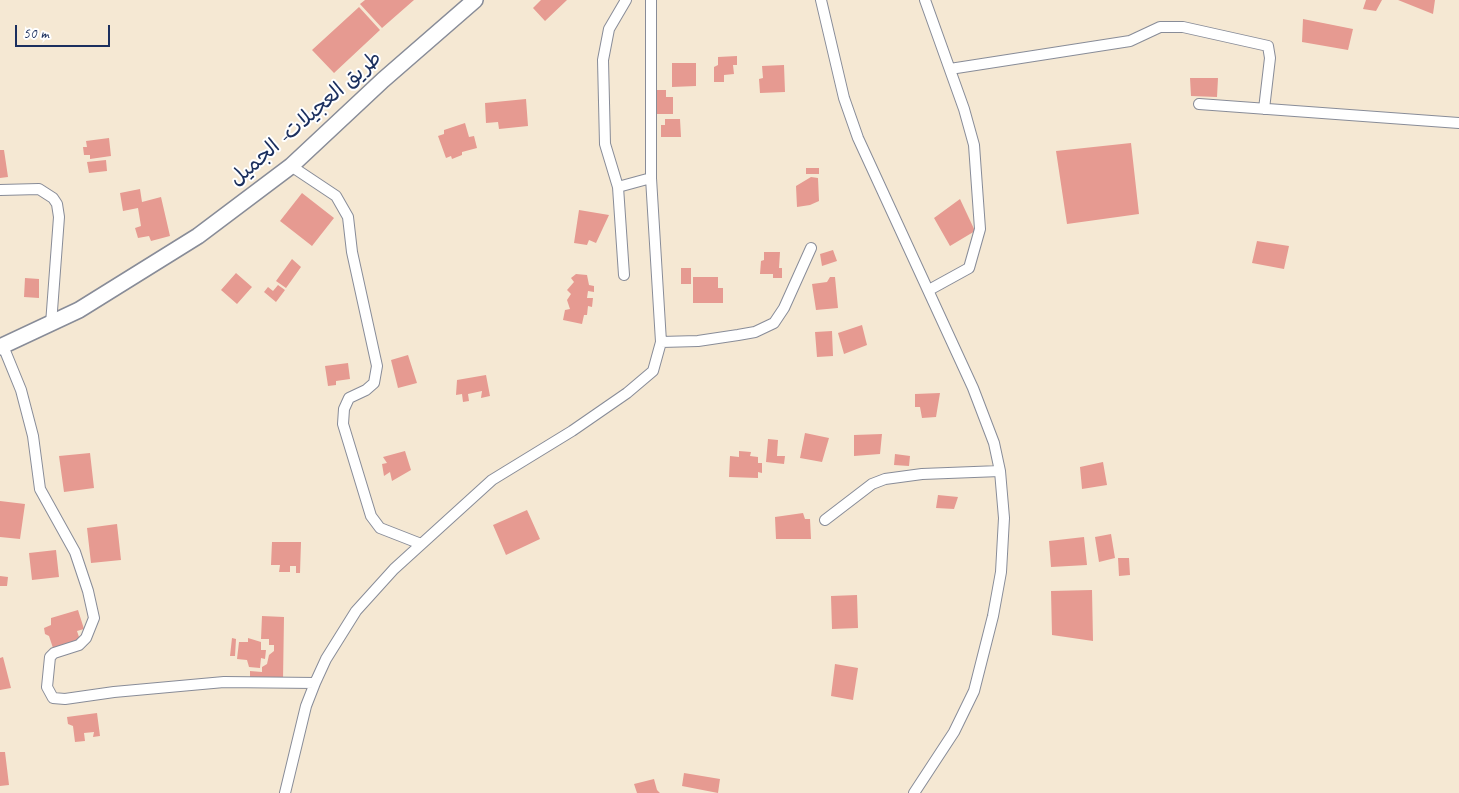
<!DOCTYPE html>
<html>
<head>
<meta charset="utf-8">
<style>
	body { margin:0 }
	#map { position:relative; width:1459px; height:793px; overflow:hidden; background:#f5e8d3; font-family:Caveat,sans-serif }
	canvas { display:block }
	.scale { position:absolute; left:15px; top:25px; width:95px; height:22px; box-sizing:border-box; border:2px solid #1b2f5e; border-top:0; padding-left:6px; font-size:15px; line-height:18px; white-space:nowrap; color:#1b2f5e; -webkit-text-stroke:4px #fff; paint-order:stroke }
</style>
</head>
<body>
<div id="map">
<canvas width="1459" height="793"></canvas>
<div class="scale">50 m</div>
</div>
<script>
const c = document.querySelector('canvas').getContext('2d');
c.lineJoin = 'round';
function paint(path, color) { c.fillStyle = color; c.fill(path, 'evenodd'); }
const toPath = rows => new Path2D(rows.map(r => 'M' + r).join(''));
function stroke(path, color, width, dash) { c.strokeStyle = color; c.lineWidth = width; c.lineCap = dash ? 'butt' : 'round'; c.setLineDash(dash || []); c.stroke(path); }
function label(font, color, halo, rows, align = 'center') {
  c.font = font + ' Caveat,"Playpen Sans Arabic",sans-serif'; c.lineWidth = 4; c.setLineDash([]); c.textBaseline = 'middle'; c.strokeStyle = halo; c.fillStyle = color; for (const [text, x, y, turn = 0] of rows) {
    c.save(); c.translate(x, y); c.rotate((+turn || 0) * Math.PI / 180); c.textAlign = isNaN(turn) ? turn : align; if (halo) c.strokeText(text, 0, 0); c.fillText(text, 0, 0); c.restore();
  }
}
const building = toPath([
	[365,0,414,0,382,28,360,4],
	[541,0,567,0,545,21,533,8],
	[1366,0,1382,0,1376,11,1363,9],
	[1398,0,1435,0,1433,14],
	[359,7,380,30,334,73,312,50],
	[1303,19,1353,29,1348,50,1302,42],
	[737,56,737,65,733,65,734,74,724,75,724,82,714,82,714,67,718,65,718,57],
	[672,63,696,63,696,86,672,87],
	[784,65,785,92,760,93,759,79,763,78,762,66],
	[1190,78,1218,78,1217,97,1191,96],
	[657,90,666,90,666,97,673,97,673,114,657,114],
	[526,99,528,126,499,129,498,122,486,123,485,103],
	[665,119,680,119,681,137,661,137,661,125,665,125],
	[465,123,469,137,474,136,477,148,462,152,462,155,452,159,451,156,446,158,438,136,444,134,444,130],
	[109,138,111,156,90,159,90,155,84,155,83,147,87,147,86,141],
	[1131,143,1139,214,1067,224,1056,151],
	[0,150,4,150,8,177,0,178],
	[106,160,107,171,89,173,87,162],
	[806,168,819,168,819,174,806,174],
	[811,177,818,178,819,201,810,205,797,207,796,186],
	[140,189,142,202,161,197,170,236,151,241,149,236,138,238,135,228,141,226,138,208,123,211,120,193],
	[302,193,334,218,312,246,280,221],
	[960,199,975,231,950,246,934,218],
	[579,210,609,215,596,243,589,240,587,245,574,243],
	[1257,241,1289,246,1284,269,1252,263],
	[833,250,837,261,822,266,820,254],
	[764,252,780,252,779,268,782,268,782,278,773,278,773,274,760,274,761,261,764,260],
	[292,259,301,267,286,288,276,281],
	[681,268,691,268,691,284,681,284],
	[236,273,252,287,237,304,221,290],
	[576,274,587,275,589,285,594,286,594,292,588,291,587,298,593,298,592,307,588,306,587,315,584,315,582,324,563,320,565,310,570,309,567,300,571,294,567,290,574,282,571,278],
	[693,277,718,277,718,288,723,288,723,303,693,303],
	[830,277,835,277,838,308,816,310,812,284,827,282],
	[25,278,39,279,39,298,24,297],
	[278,285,285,290,276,302,264,292,268,287,273,291],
	[862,325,867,345,844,354,838,333],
	[832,331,833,356,817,357,815,332],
	[408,355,417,383,398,388,391,360],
	[348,363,350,379,336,381,336,385,328,386,325,366],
	[486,375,490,396,481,398,482,391,468,394,469,401,463,402,462,394,456,395,457,380],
	[940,393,936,417,922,418,920,407,915,407,915,394],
	[805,433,829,438,822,462,800,458],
	[882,434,880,454,854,456,854,435],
	[768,439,778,440,777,456,785,456,784,464,766,462],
	[405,451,411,470,392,481,390,472,384,476,382,464,387,463,383,457],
	[739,451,751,452,750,456,758,457,758,463,762,463,762,473,758,472,758,478,729,477,730,456,739,457],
	[90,453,94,488,64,492,59,456],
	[895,454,910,456,909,466,894,465],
	[1103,462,1107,485,1082,489,1080,467],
	[938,495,958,497,954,509,936,508],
	[0,501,25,504,20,539,0,537],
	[527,510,540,539,506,555,493,525],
	[803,513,805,519,810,519,811,539,776,539,775,517],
	[117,524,121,560,91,563,87,528],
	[1111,534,1115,558,1099,562,1095,537],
	[1084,537,1087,565,1051,567,1049,541],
	[272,542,301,542,300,573,296,573,296,566,290,566,290,572,279,572,280,565,271,565],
	[56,550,59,577,32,580,29,553],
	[1118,558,1129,558,1130,575,1119,576],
	[0,576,8,577,7,586,0,586],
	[1092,590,1093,641,1052,635,1051,591],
	[857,595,858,628,832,629,831,596],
	[78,610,84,629,77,631,80,640,53,648,49,636,45,634,44,628,51,625,51,618],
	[262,616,284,617,283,680,250,679,250,671,262,672,262,667,267,664,269,655,274,651,274,645,269,645,269,639,261,639],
	[232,638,236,639,235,656,230,656],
	[248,638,261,642,261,650,266,650,265,659,261,658,260,668,249,667,247,660,237,659,239,642,248,642],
	[3,657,11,688,0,690,0,658],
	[835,664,858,668,853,700,831,696],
	[97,713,100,736,93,737,94,732,84,733,85,741,75,742,73,726,68,724,67,717],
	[0,752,5,752,9,785,0,786],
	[684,773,720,779,718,793,682,786],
	[654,779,657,790,660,793,637,793,634,784]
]);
const minor = toPath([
	[821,0,844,98,858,138,973,388,994,443,1000,471,1004,518,1001,572,993,616,974,691,954,732,914,793],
	[925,0,964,109,974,145,980,229,969,268,929,290],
	[950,69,1130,41,1160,27,1183,27,1268,46,1270,58,1264,109],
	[1199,104,1459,123],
	[291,166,336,196,348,217,352,252,377,366,374,383,366,390,349,398,344,409,343,424,371,516,380,528,421,544],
	[618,187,651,178],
	[0,190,39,189,53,198,57,204,59,217,51,324],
	[624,275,618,187,605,144,603,60,609,29,626,0],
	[661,342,698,341,738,335,755,332,774,323,784,308,811,248],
	[3,346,21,390,33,436,40,489,75,552,88,591,94,618,86,638,79,645,54,653,50,657,47,687,53,698,65,699,114,692,224,682,315,683],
	[825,520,872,484,885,479,922,474,1000,471],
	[285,793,306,706,315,683,326,659,356,611,394,569,492,480,572,431,627,393,653,371,661,342,651,178,651,0]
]);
const primary = toPath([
	[0,347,79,310,198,236,291,166,383,80,475,0]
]);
const streetNames = [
	["طريق العجيلات- الجميل",306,119,-41]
];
paint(building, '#e69a91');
stroke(minor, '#888c98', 12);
stroke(primary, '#888c98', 18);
stroke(minor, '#fff', 10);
stroke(primary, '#fff', 15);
label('21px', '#1b2f5e', '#fff', streetNames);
</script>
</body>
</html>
